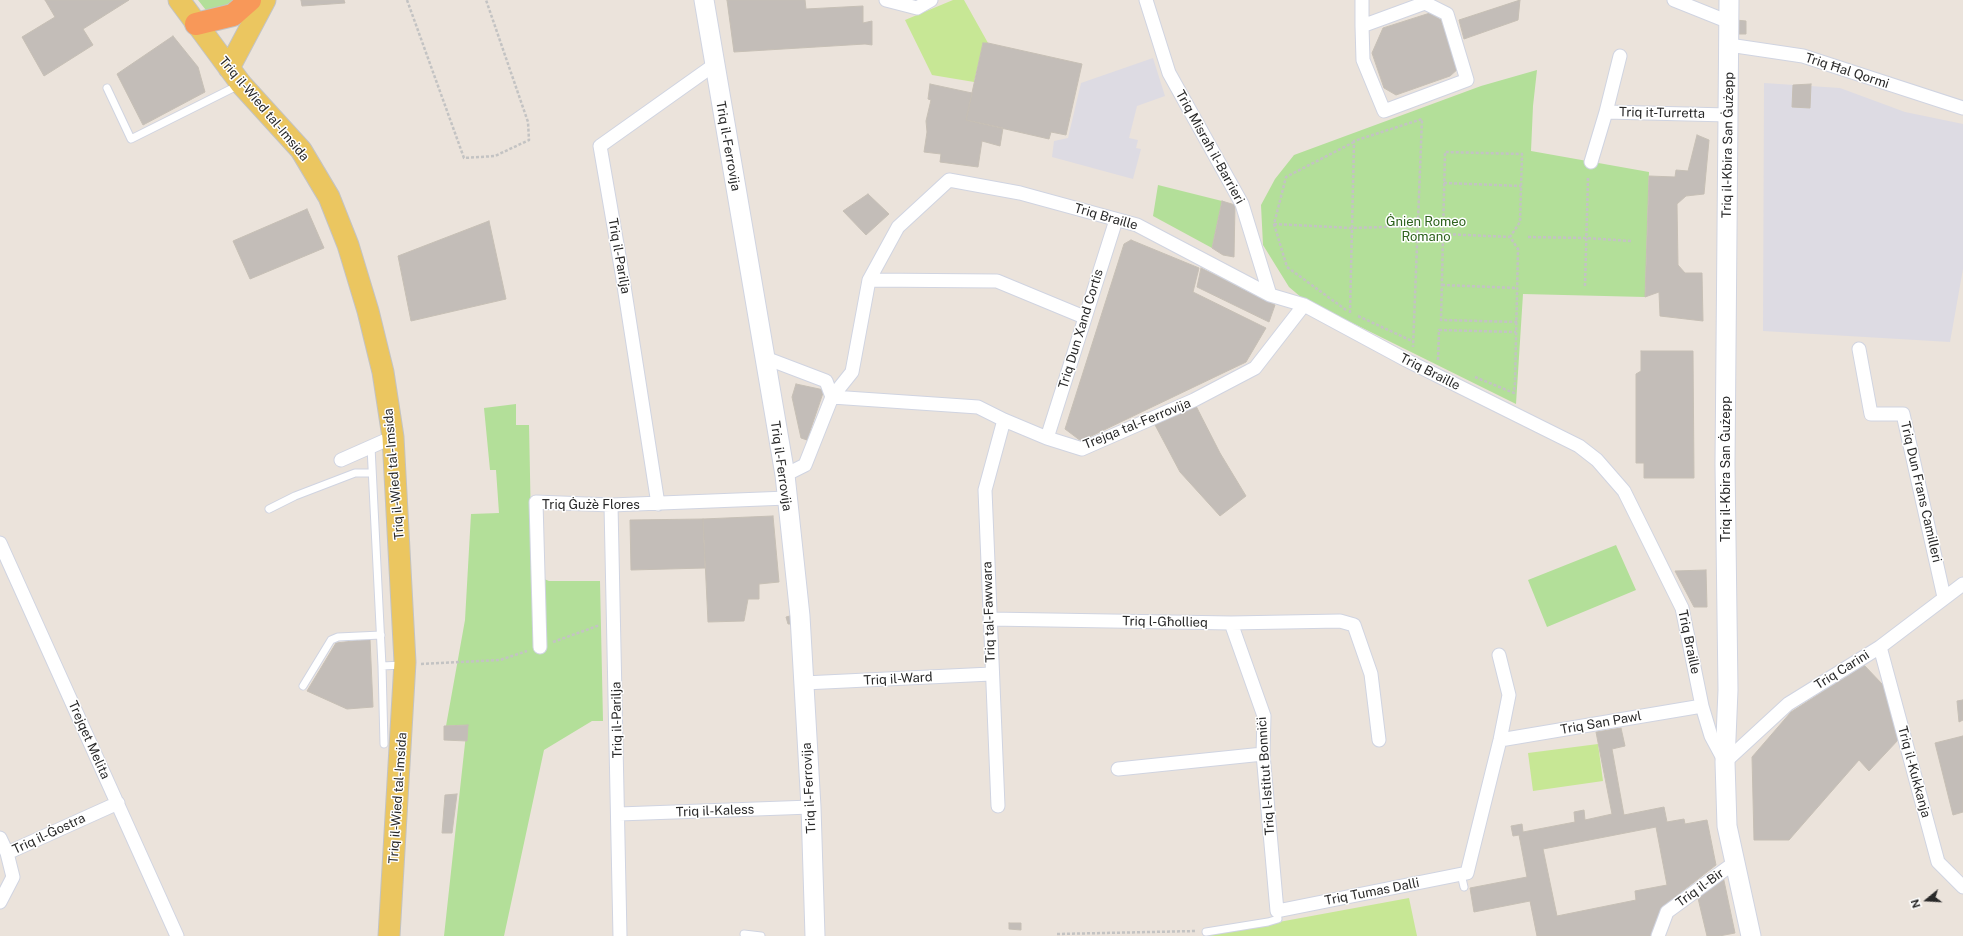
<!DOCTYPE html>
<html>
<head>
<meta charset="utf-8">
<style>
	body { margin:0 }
	#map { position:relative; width:1963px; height:936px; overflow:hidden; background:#ebe3db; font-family:"Public Sans",sans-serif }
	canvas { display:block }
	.north { position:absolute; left:1907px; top:880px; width:40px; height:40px; -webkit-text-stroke:3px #fff; paint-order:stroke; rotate:252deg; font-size:11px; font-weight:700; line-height:16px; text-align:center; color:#292929 }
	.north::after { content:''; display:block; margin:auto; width:14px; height:18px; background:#292929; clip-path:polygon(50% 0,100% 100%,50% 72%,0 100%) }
</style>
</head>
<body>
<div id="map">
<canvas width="1963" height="936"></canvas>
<div class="north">N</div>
</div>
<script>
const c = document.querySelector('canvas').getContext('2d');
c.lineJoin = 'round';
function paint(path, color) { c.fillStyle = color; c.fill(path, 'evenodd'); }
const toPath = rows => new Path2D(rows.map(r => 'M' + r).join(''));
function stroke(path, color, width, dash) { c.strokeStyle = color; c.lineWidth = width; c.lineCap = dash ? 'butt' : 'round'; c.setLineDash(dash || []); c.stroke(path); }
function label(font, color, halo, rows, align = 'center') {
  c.font = font + ' "Public Sans",sans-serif'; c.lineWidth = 3; c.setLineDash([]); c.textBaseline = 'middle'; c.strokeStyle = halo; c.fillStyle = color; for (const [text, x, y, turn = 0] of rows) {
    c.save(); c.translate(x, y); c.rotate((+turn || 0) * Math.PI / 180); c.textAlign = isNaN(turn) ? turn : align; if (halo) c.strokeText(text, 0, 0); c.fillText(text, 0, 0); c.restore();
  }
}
const industrial = toPath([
	[1153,58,1165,96,1137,106,1129,138,1138,140,1136,148,1141,149,1133,179,1052,157,1054,141,1068,138,1081,83],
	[1764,83,1840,88,1905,112,1963,124,1963,269,1950,342,1763,331]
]);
const green = toPath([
	[198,0,246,0,209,14],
	[1537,70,1533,106,1531,151,1649,172,1645,297,1523,294,1516,404,1302,298,1289,287,1263,245,1261,205,1275,179,1294,155,1481,86],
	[1158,185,1222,201,1212,248,1153,216],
	[516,404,516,425,529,425,532,574,549,581,600,581,603,721,592,721,544,750,504,936,444,936,467,725,446,726,465,620,471,514,499,513,496,470,490,470,484,408],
	[1616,545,1636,590,1547,627,1528,580]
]);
const pitch = toPath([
	[953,0,964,0,988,43,983,44,974,82,932,75,905,20],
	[1598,744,1603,781,1533,791,1528,753],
	[1409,898,1417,936,1203,936]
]);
const building = toPath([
	[45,0,129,0,83,29,93,45,44,76,22,37,55,17,45,0],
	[301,0,344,0,345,3,302,6,301,0],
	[727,0,805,0,806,9,863,6,863,23,872,21,872,45,865,44,734,52,727,0],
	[1520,0,1518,20,1464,39,1459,20,1520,0],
	[1430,13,1441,20,1459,68,1450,76,1396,95,1384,88,1372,53,1383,28,1430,13],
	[1736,20,1746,21,1746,34,1735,34,1736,20],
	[173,36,198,67,205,92,143,125,117,74,173,36],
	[983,43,988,43,1082,64,1066,135,1051,132,1049,139,966,120,983,43],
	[930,84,972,93,966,120,1003,128,1000,146,982,141,978,167,940,162,941,154,924,152,927,132,926,121,931,100,928,99,930,84],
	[1811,84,1810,108,1792,107,1793,85,1811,84],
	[1697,135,1709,140,1704,194,1686,196,1677,204,1678,265,1685,273,1702,273,1703,321,1660,316,1659,292,1645,297,1649,176,1675,177,1676,170,1688,171,1697,135],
	[868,194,889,214,866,235,843,211,868,194],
	[1222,201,1235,205,1234,257,1223,255,1212,248,1222,201],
	[307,209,324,248,250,279,233,241,307,209],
	[489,221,506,299,411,321,398,256,489,221],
	[1131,240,1199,268,1193,292,1266,328,1246,362,1081,441,1065,429,1124,244,1131,240],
	[1201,268,1275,305,1269,322,1197,287,1201,268],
	[1641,351,1693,351,1694,478,1644,478,1644,463,1636,463,1636,374,1641,371,1641,351],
	[796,384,824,390,807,440,801,438,792,397,796,384],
	[1196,406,1220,453,1246,496,1220,516,1180,472,1154,423,1196,406],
	[773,516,779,582,759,584,759,599,748,599,744,621,708,622,703,519,773,516],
	[703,519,705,568,631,570,630,520,703,519],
	[1706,570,1707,607,1694,607,1675,571,1706,570],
	[790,616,791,624,788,624,786,617,790,616],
	[370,639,373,707,347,709,307,691,336,643,370,639],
	[1864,665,1883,685,1899,739,1869,771,1859,760,1789,840,1754,840,1752,757,1791,712,1864,665],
	[1963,700,1963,720,1959,722,1957,701,1963,700],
	[468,725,467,741,444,740,444,726,468,725],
	[1621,728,1625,746,1612,749,1624,815,1664,807,1667,822,1684,819,1685,824,1707,820,1716,865,1662,907,1653,936,1537,936,1530,901,1474,912,1470,888,1527,877,1519,835,1513,836,1511,826,1522,824,1523,832,1575,822,1574,812,1584,810,1585,820,1612,814,1596,732,1621,728],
	[1656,827,1667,885,1635,891,1636,900,1557,916,1543,849,1656,827],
	[1963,736,1963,812,1953,815,1935,743,1963,736],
	[457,794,452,833,442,833,445,795,457,794],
	[1723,876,1735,933,1719,936,1707,936,1697,894,1723,876],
	[1009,923,1021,923,1021,930,1009,929,1009,923]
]);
const path = toPath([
	[407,0,464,158,495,156,529,140,528,122,486,0],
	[1444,183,1521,186],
	[1274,224,1351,228,1418,226],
	[1443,234,1510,237],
	[1528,237,1586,238,1631,241],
	[1442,285,1517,288],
	[1585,286,1588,177],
	[1346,310,1287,267,1274,224,1286,177,1354,142],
	[1350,313,1354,141,1422,119,1413,347],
	[1358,316,1412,341],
	[1438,360,1439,330,1516,332],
	[1475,377,1514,393,1515,383,1518,249,1510,237,1520,222,1522,154,1445,152,1441,320,1517,322],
	[553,642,600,625],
	[421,664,500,660,527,651],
	[1057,934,1196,931]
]);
const lane = toPath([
	[107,88,131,139,239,85],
	[371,447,382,666],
	[269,509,295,496,355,473,372,473],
	[303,686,331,640,338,637,381,635],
	[384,744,382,666,403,665],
	[1461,874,1464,887],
	[1206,932,1268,922,1278,919,1277,911],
	[744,934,761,936]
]);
const street = toPath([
	[886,0,917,8,931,0],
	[1146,0,1169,73,1242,204,1270,295],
	[1674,0,1729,22],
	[1362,26,1425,3,1447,14,1467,80,1384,111,1363,60,1362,26,1362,0],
	[1729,45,1803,56,1963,108],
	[1620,56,1606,112,1728,115],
	[1591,162,1606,112],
	[869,280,997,281,1084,317],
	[1859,349,1871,414,1903,414,1944,597],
	[763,357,826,381,832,397],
	[832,397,978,407,1004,420,1047,438,1082,449,1194,400,1255,368,1304,305],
	[1047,438,1116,220],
	[341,460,393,437],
	[785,475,805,465,832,397,852,372,869,280,898,227,949,180,1020,193,1137,225,1270,295,1304,305,1406,360,1579,446,1597,460,1624,491,1682,608,1702,706,1711,736,1725,762,1788,704,1880,647,1963,584],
	[658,504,622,273,600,146,714,65],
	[611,505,620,936],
	[0,543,177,936],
	[990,619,1231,623,1340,621,1354,625,1371,674,1379,740],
	[1231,623,1264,716,1263,754,1277,911,1467,873,1500,740,1509,695,1499,655],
	[540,647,536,502,611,505,787,498],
	[1880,647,1938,862,1963,887],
	[804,683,991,674],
	[1500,740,1702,706],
	[1118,769,1263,754],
	[998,806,985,490,1004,420],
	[619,814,811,807],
	[0,838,7,853,13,877,0,902],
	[7,853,118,803],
	[1658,936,1667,912,1734,863]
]);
const secondary = toPath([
	[704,0,785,475,800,616,811,807,815,936],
	[1729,0,1725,464,1728,690,1725,762,1727,826,1751,936]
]);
const primary = toPath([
	[179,0,241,84,301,150,329,197,348,245,368,311,383,372,393,437,405,662,389,936],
	[229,68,265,0]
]);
const highway = toPath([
	[196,24,233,15,250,0]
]);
const streetNames = [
	["Triq Ħal Qormi",1847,71,18],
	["Triq il-Wied tal-Imsida",264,109,50],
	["Triq it-Turretta",1662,113,1],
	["Triq il-Kbira San Ġużepp",1728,145,-89],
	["Triq il-Ferrovija",728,146,80],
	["Triq Misraħ il-Barrieri",1210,147,61],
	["Triq Braille",1106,217,16],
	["Triq il-Parilja",619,256,80],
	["Triq Dun Xand Cortis",1081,329,-73],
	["Triq Braille",1430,372,27],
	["Trejqa tal-Ferrovija",1137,424,-22],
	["Triq il-Ferrovija",781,466,82],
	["Triq il-Kbira San Ġużepp",1726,469,-90],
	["Triq il-Wied tal-Imsida",394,474,-95],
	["Triq Dun Frans Camilleri",1921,492,77],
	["Triq Ġużè Flores",591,505],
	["Triq tal-Fawwara",989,612,-92],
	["Triq l-Għollieq",1165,622,1],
	["Triq Braille",1689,642,78],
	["Triq Carini",1842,670,-32],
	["Triq il-Ward",898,679,-3],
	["Triq il-Parilja",617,720,-91],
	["Triq San Pawl",1601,723,-10],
	["Trejqet Melita",89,740,66],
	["Triq il-Kukkanja",1914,772,75],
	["Triq l-Istitut Bonniċi",1266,776,-94],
	["Triq il-Ferrovija",809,788,-93],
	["Triq il-Wied tal-Imsida",398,798,-86],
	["Triq il-Kaless",715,811,-2],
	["Triq il-Ġostra",49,834,-25],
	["Triq il-Bir",1700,888,-36],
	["Triq Tumas Dalli",1372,892,-11]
];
const parkNames = [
	["Ġnien Romeo",1426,222],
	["Romano",1426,237]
];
paint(industrial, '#dddbe3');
paint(green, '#b3df99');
paint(pitch, '#c7e795');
paint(building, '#c3bdb8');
stroke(building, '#c6bfb5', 1);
stroke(lane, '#d0d4e1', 9);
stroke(street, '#d0d4e1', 15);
stroke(secondary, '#d0d4e1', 21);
stroke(primary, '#c3c3c3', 23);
stroke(highway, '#c3c3c3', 24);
stroke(path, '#c3c3c3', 2.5, [3, 2]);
stroke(lane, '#fff', 7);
stroke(street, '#fff', 13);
stroke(secondary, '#fff', 19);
stroke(primary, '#ebc660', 21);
stroke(highway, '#f89859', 22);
label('13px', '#292929', '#fff', streetNames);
label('13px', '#2d621c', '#fff', parkNames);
</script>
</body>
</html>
